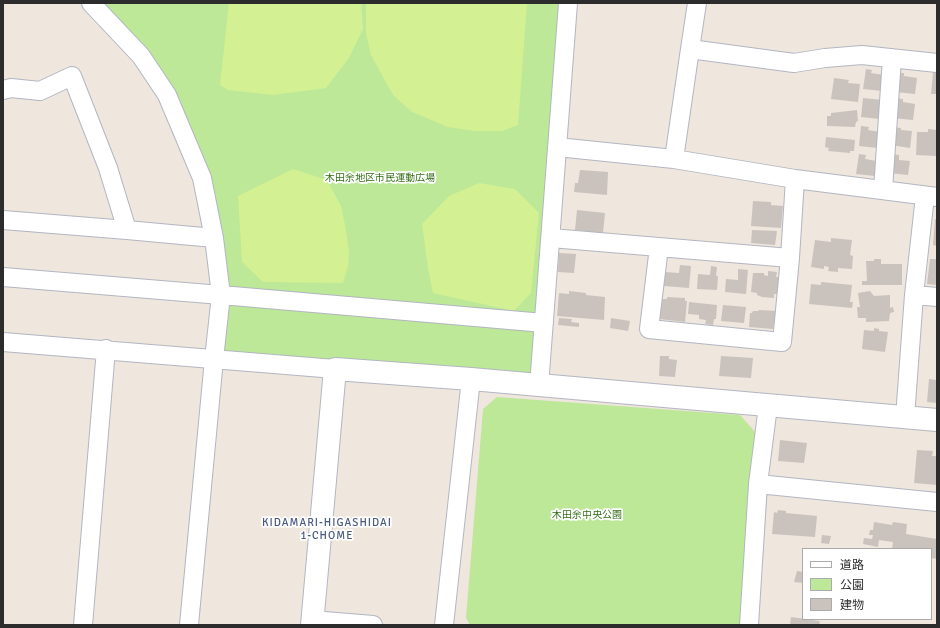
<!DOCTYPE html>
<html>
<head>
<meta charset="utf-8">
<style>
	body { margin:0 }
	#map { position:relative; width:940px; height:628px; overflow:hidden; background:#efe6de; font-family:Signika,"Noto Sans JP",sans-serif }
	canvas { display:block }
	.frame { position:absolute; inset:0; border:4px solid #2c2c2c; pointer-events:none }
	.legend { position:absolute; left:802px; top:548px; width:130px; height:72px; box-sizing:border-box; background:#fff; border:1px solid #ababab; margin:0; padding:5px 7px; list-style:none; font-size:12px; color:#2c2c2c }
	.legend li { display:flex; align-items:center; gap:8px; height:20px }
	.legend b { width:20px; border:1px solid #ababab }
</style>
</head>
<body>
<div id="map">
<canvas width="940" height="628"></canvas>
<div class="frame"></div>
<ul class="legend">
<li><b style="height:5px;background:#fff"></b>道路</li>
<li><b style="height:11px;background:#bce898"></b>公園</li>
<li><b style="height:11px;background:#cac3bd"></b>建物</li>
</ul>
</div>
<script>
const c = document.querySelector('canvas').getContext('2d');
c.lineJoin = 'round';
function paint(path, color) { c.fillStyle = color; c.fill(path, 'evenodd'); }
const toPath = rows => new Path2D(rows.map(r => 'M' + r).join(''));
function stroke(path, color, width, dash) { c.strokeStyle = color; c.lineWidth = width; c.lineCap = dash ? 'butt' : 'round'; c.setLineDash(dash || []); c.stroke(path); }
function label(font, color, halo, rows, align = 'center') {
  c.font = font + ' Signika,"Noto Sans JP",sans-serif'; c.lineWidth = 3.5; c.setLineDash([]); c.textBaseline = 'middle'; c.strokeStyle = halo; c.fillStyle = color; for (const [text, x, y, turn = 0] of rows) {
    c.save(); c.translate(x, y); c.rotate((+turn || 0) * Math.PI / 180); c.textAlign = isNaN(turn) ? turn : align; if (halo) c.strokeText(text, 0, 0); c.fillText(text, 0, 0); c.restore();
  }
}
const green = toPath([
	[91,3,568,3,539,386,214,359,214,238,167,95],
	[497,397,740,415,756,433,741,625,470,625,466,618,483,409]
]);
const pitch = toPath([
	[229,3,361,3,363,29,349,58,326,88,273,95,228,90,220,85],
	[366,3,527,3,518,125,502,131,475,131,448,127,412,112,393,95,371,55,366,33],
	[293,169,327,180,341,206,346,230,349,253,348,267,343,283,263,282,242,262,238,196],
	[479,183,515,189,539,213,531,293,514,311,433,293,428,268,422,224,449,196]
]);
const building = toPath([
	[866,69,872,70,871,73,884,75,882,91,863,89],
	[933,72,937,73,937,94,931,94],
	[898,73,904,73,904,76,917,78,915,94,895,92],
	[834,78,849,80,848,83,860,84,858,102,831,99],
	[863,98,883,100,880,119,861,117],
	[895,98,903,99,903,102,915,104,913,120,892,118],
	[857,110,858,121,856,122,855,127,827,126,827,116,831,116,831,113],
	[861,126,869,127,868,130,880,132,878,148,859,146],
	[893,127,901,128,901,130,912,131,910,148,891,145],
	[928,129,937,130,937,156,916,155,917,132,928,132],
	[826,137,855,140,854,151,850,151,850,153,828,151,829,148,825,147],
	[859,154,866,155,865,159,877,161,875,176,856,174],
	[891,154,899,155,899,160,910,161,908,175,889,173],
	[580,170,608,172,607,195,574,192,575,183,578,183],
	[753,201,771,202,771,205,783,206,781,228,751,226],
	[577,210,605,213,603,233,575,230],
	[935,219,937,220,937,246,933,245],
	[752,230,777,231,775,245,751,243],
	[831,238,852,240,850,255,853,256,852,269,838,268,838,272,828,271,829,267,824,266,824,269,811,267,815,240,831,242],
	[559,253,576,254,574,273,558,272],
	[874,259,881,259,881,264,902,264,902,285,862,285,862,281,867,281,866,261,874,261],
	[930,259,937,259,937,285,927,284],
	[680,265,691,266,689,288,664,286,665,272,679,273],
	[711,266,717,267,716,276,718,276,717,290,697,289,698,274,710,275],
	[738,269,748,270,746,294,725,292,726,279,738,280],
	[768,271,777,272,776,277,779,277,777,294,774,294,774,298,762,297,757,295,757,293,751,292,753,273,764,273,764,275,768,276],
	[821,282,852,285,850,302,853,302,852,308,809,304,811,284,821,285],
	[569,291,586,293,586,295,605,297,604,320,557,316,559,293,569,294],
	[870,291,874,296,890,295,890,308,893,307,894,312,890,313,889,321,866,322,866,318,858,318,857,307,860,307,858,293],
	[667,297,685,298,685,301,687,301,685,322,659,319,661,299,667,299],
	[689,302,717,305,716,319,714,319,713,325,705,324,706,320,699,319,699,315,688,314],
	[723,305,746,307,744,323,721,321],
	[759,310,778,311,777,322,774,322,773,329,749,327,750,313,752,313,753,311,758,311],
	[559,318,572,319,571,322,579,323,579,327,558,325],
	[611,318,630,321,628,331,610,328],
	[874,328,879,329,879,331,888,332,885,352,862,349,864,330,874,331],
	[660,356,669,356,669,359,677,360,675,377,659,376],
	[721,356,753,358,751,378,719,376],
	[929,379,937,380,937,403,927,402],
	[780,440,807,443,804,463,778,461],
	[917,450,933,451,932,456,937,456,937,485,914,483],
	[778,510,786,511,786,513,817,516,815,537,772,534,774,512,777,513],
	[874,522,892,525,893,522,907,524,906,534,937,539,937,559,931,558,931,549,892,549,893,542,879,540,878,547,863,544,864,538,872,539,873,535,869,535,870,530,873,530],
	[822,535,831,536,829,544,821,543],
	[797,571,803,572,803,583,794,582],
	[791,617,820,621,819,625,790,625]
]);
const minor = toPath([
	[91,3,141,56,167,95,202,178,214,238,221,295,214,359,189,625],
	[697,3,690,49,794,63,825,58,862,55,937,63],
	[3,90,11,88,40,91,72,76,108,168,127,230],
	[557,147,674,159,795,179,937,197],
	[674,159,690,49],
	[883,190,892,58],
	[3,220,127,230,214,238],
	[551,238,790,258,795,179],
	[659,247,649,329,782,342,790,258],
	[3,277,221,295,544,323],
	[914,295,937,297],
	[3,342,335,369],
	[539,386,568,3],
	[905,417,914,295,925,196],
	[758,484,937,502],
	[312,620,373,625],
	[83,625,106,349],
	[444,625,471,379],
	[749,625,758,484,768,406]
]);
const tertiary = toPath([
	[312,625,335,369,471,379,937,420]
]);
const parkNames = [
	["木田余地区市民運動広場",380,178],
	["木田余中央公園",587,515]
];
const neighbourhoodNames = [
	["KIDAMARI-HIGASHIDAI",327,523],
	["1-CHOME",327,536]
];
paint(green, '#bce898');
paint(pitch, '#d3f093');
paint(building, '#cac3bd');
stroke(minor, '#b2b6c1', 20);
stroke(tertiary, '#b2b6c1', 24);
stroke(minor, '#fff', 18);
stroke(tertiary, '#fff', 22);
label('10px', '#336f16', '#fff', parkNames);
c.letterSpacing = '1px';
label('11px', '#495980', '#fff', neighbourhoodNames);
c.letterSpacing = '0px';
</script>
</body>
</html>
